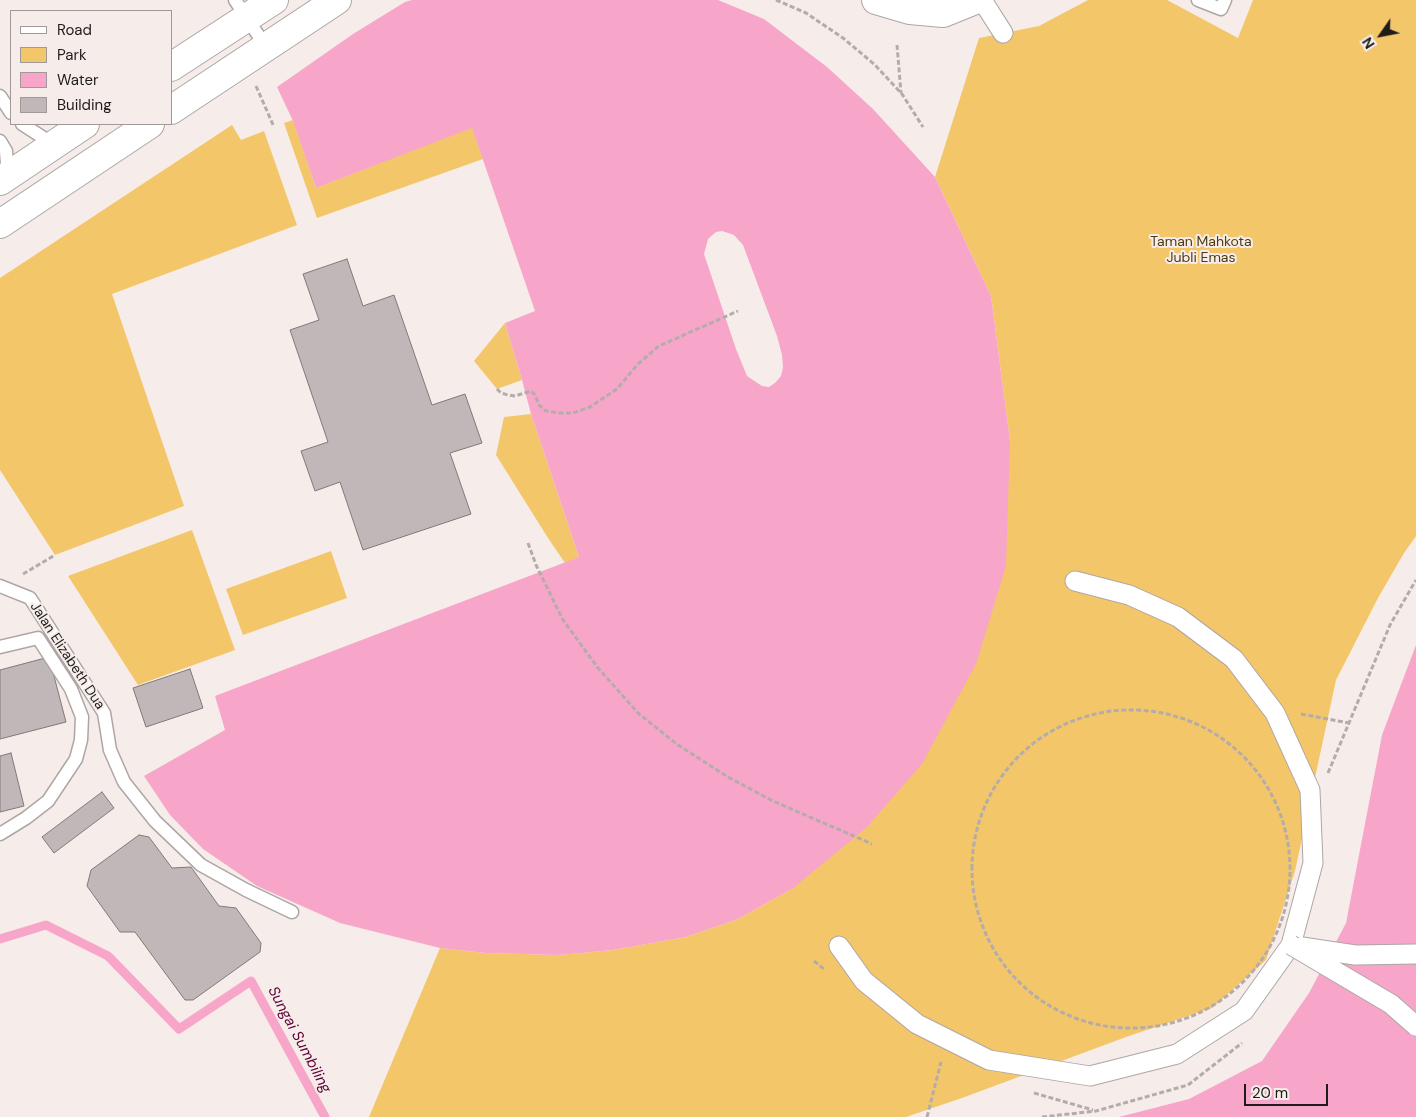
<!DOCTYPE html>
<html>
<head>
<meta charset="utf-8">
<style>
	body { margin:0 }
	#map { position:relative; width:1416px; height:1117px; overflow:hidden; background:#f6edea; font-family:"DM Sans",sans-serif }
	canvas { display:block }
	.legend { position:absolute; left:10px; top:10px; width:162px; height:115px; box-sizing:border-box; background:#f6edea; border:1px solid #a09997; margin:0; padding:6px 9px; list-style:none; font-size:15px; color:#1e1b1a }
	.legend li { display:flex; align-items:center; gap:10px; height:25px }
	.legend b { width:25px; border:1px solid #a09997 }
	.north { position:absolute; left:1356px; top:10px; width:50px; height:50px; -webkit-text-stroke:4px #f6edea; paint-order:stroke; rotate:237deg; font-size:14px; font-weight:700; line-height:20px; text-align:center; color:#1e1b1a }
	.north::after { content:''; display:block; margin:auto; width:18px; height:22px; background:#1e1b1a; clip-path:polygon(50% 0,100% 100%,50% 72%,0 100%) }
	.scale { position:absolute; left:1244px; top:1084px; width:84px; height:22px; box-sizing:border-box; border:2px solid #1e1b1a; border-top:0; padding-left:6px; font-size:15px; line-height:18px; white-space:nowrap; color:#1e1b1a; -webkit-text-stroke:4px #f6edea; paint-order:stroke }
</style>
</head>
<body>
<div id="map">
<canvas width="1416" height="1117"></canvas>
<ul class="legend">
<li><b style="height:6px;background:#fff"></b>Road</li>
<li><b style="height:14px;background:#f3c66a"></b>Park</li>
<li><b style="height:14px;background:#f7a6c9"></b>Water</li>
<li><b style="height:14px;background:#c0b7b8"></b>Building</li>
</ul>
<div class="north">N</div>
<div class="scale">20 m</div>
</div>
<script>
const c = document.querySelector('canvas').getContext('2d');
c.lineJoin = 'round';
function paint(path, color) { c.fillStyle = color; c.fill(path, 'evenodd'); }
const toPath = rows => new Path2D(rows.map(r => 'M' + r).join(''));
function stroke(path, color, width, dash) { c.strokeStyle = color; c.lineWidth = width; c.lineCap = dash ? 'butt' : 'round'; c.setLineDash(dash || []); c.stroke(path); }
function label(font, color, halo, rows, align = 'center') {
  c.font = font + ' "DM Sans",sans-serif'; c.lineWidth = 4; c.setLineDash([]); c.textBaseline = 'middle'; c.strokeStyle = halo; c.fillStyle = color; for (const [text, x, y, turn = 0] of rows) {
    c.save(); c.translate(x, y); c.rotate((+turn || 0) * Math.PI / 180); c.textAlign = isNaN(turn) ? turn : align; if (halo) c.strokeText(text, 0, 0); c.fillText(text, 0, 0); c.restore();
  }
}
const green = toPath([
	[1088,0,1167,0,1238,38,1253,0,1416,0,1416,536,1404,553,1378,598,1336,680,1295,871,1266,960,1212,1008,1126,1037,962,1098,906,1117,369,1117,440,948,485,953,559,955,613,950,686,937,738,919,792,889,1010,441,991,296,935,177,979,38,1039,26],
	[293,120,316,188,472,127,483,159,317,218,284,123],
	[232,125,241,140,264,131,297,225,112,294,184,506,55,555,0,470,0,278],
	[505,323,522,380,497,389,474,361],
	[531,414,579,557,565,563,548,538,496,455,504,417],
	[192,530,235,650,138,685,68,576],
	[331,551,347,598,243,635,226,589]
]);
const water = toPath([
	[412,0,718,0,764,19,827,67,873,109,935,177,991,296,1010,441,1006,566,976,664,922,764,866,828,792,889,738,919,686,937,613,950,559,955,485,953,440,948,340,923,257,886,203,849,170,815,144,776,225,730,215,696,579,557,531,414,522,380,505,323,535,311,472,128,316,188,293,121,277,87,353,34,405,2],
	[722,231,734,235,743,245,777,336,782,355,783,367,781,376,775,383,769,387,762,386,747,376,736,349,704,254,708,239,716,232],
	[1416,645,1416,1117,1119,1117,1189,1099,1262,1061,1309,993,1346,923,1382,735]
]);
const stream = toPath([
	[0,939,46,925,108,956,179,1029,251,981,325,1117]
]);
const building = toPath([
	[347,259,363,306,394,295,432,405,465,394,482,443,450,453,471,514,363,550,340,482,315,491,301,451,328,442,290,330,319,320,303,274,347,259],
	[49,657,66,722,0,739,0,670,49,657],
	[190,669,203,708,146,727,133,688,190,669],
	[11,753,24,806,0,812,0,756,11,753],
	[102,792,114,808,54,853,42,837,102,792],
	[139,835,149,837,172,868,191,867,219,906,236,908,261,943,260,952,193,1000,185,1000,135,932,120,932,87,886,91,870,139,835]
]);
const path = toPath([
	[776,0,806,13,843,38,874,64,902,94,923,127],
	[897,45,901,93],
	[256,86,274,127],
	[497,389,501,393,508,395,515,396,531,391,535,395,539,405,546,411,560,413,573,413,590,407,617,389,638,364,659,346,738,311],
	[528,543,536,565,563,620,598,668,638,713,678,745,728,777,771,800,872,844],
	[23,574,55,555],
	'972 869a159 159 0 1 1 318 0a159 159 0 1 1-318 0Z',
	[1301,714,1349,723],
	[1328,773,1390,625,1416,580],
	[814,961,825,970],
	[1034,1093,1093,1110],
	[927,1117,941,1062],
	[1042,1117,1096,1111,1188,1085,1242,1043]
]);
const service = toPath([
	[235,0,266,47],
	[1198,0,1221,9,1225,0],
	[0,96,11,113],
	[22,124,53,144],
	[0,141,6,151,7,164,3,176],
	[0,586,30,598,104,713,110,750,124,782,155,821,201,865,246,890,292,912],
	[0,647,38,638,71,689,82,717,81,740,76,759,48,801,26,818,0,834]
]);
const pedestrian = toPath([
	[982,0,1003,33],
	[839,946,864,981,917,1024,989,1060,1090,1076,1177,1054,1244,1011,1291,945,1313,863,1310,790,1275,713,1234,659,1178,617,1129,595,1075,581]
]);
const tertiary = toPath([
	[876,0,910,10,943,13,975,0],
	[171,67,274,0],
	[171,110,337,0],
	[0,181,85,124],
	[0,224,150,124]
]);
const pedestrianBridge = toPath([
	[1291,945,1391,1004,1416,1026],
	[1302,947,1355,955,1416,954]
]);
const parkNames = [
	["Taman Mahkota",1201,242],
	["Jubli Emas",1201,258]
];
const streetNames = [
	["Jalan Elizabeth Dua",67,656,57]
];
const waterNames = [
	["Sungai Sumbiling",299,1040,62]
];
paint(green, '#f3c66a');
paint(water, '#f7a6c9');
stroke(stream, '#f7a6c9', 9);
paint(building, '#c0b7b8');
stroke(building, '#817979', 1);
stroke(service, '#aea6a4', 15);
stroke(pedestrian, '#aea6a4', 21);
stroke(tertiary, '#aea6a4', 30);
stroke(path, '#b4acaa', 3, [5, 2.5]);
stroke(service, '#fff', 12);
stroke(pedestrian, '#fff', 19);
stroke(tertiary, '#fff', 28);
stroke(pedestrianBridge, '#aea6a4', 21, []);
stroke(pedestrianBridge, '#fff', 19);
label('14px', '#4f3b10', '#f6edea', parkNames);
label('14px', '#1e1b1a', '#f6edea', streetNames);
label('italic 15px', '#5e0439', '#f6edea', waterNames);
</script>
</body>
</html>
